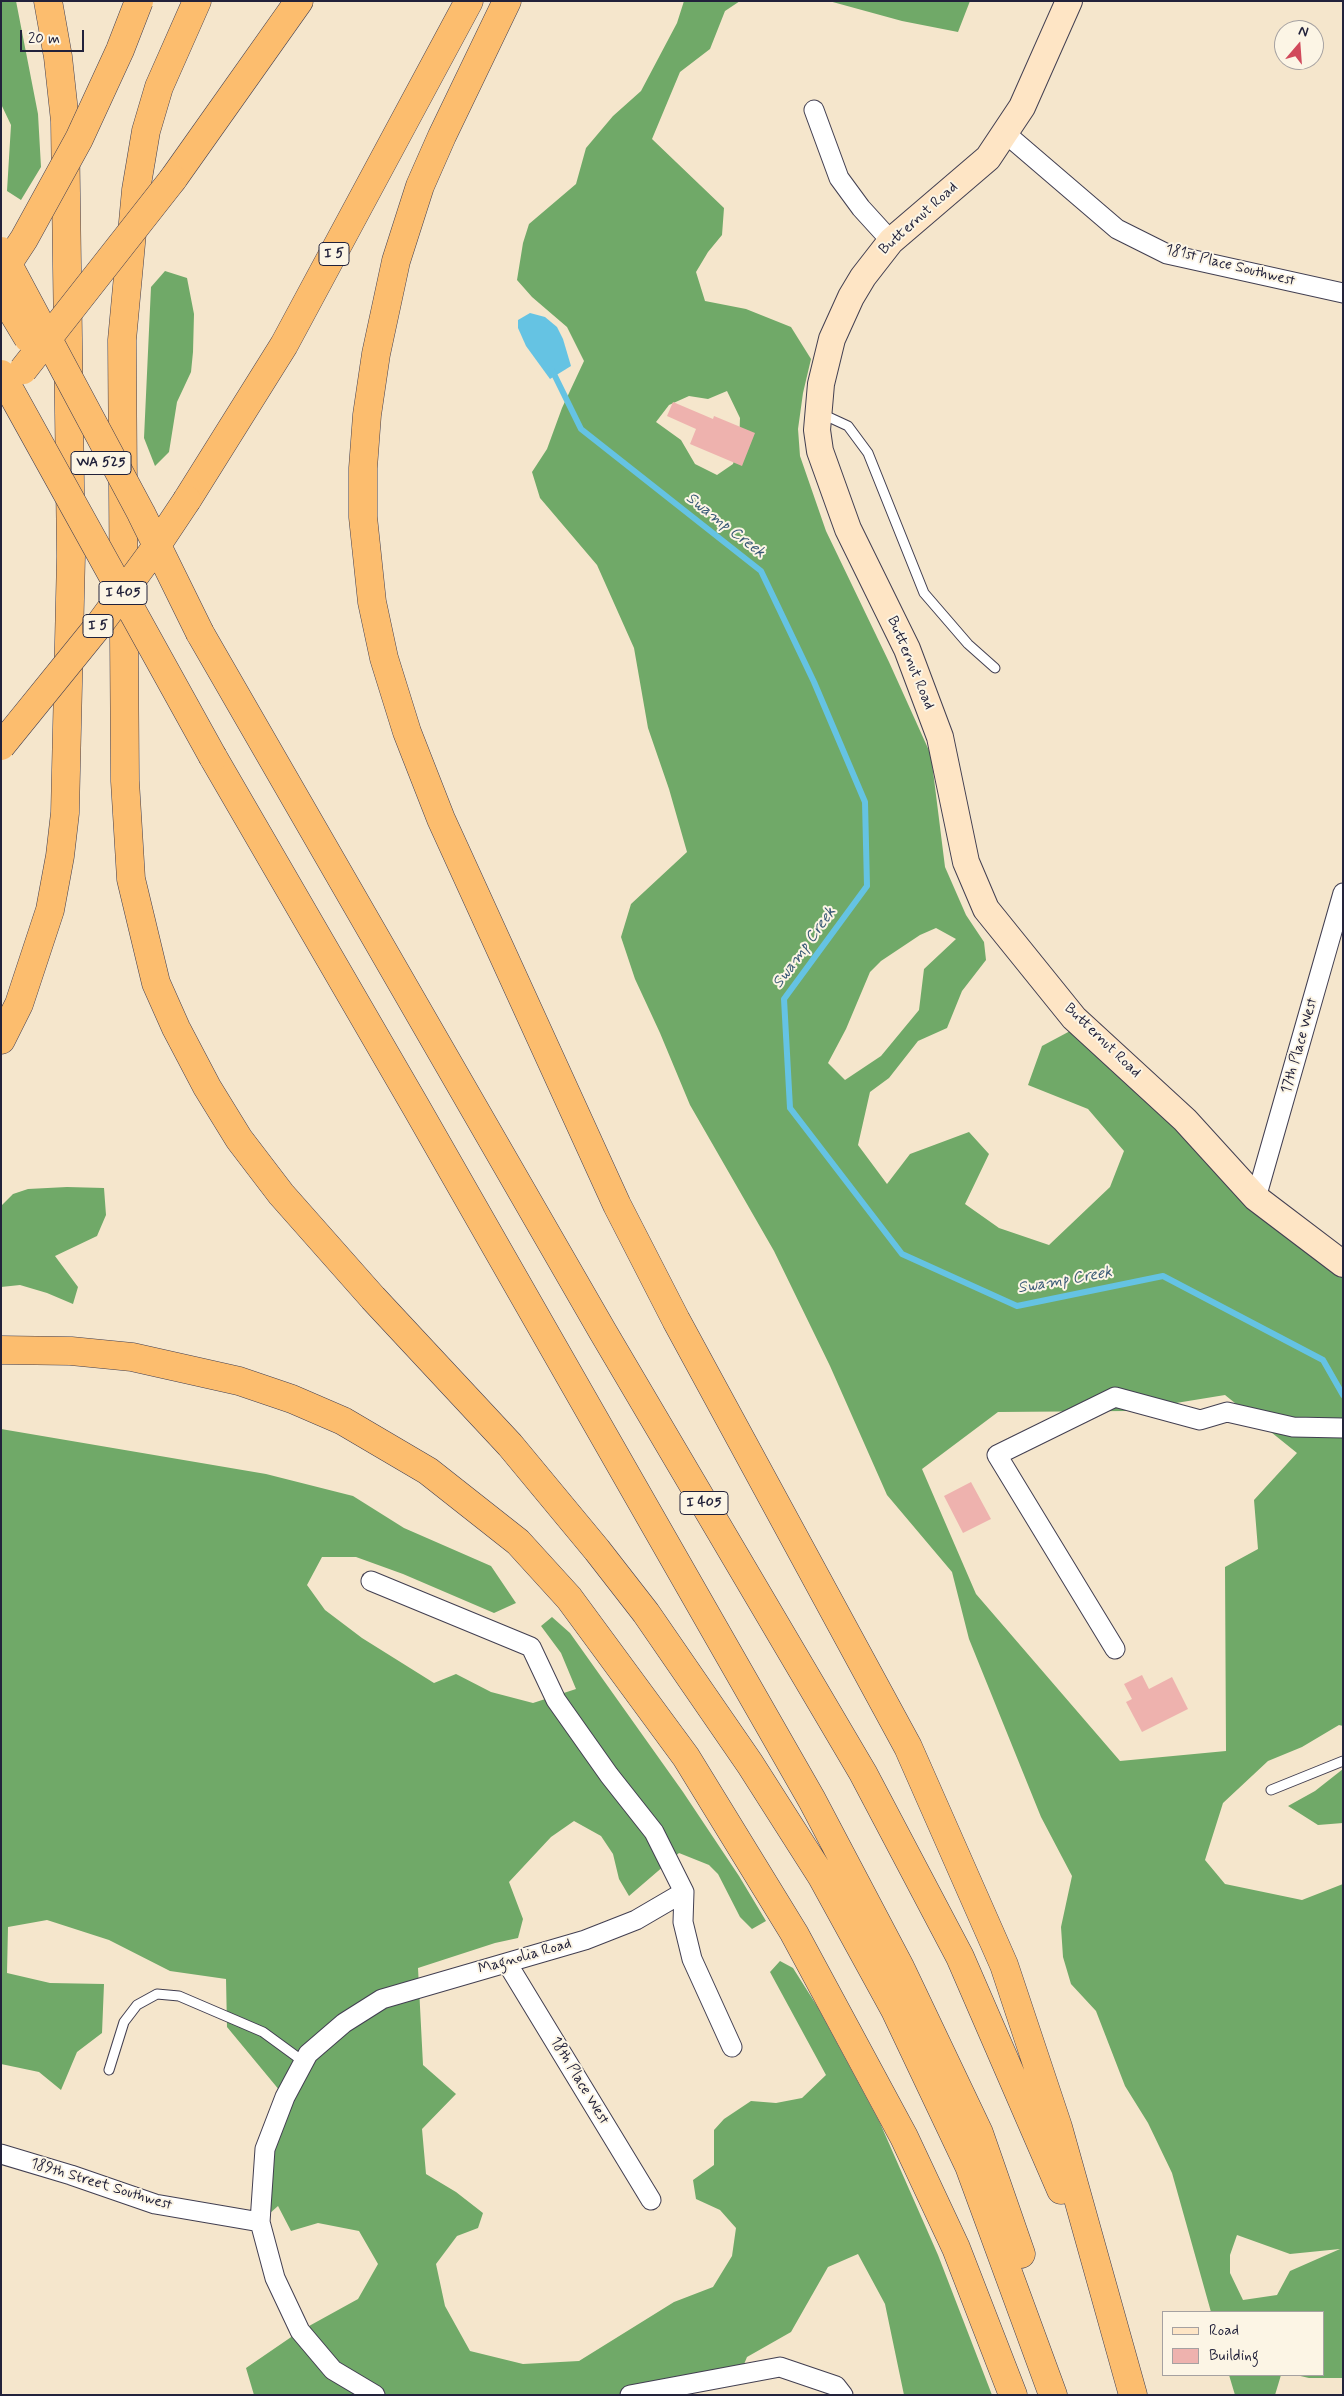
<!DOCTYPE html>
<html>
<head>
<meta charset="utf-8">
<style>
	body { margin:0 }
	#map { position:relative; width:1344px; height:2396px; overflow:hidden; background:#f5e6cc; font-family:Mynerve,sans-serif }
	canvas { display:block }
	.frame { position:absolute; inset:0; border:2px solid #22223b; pointer-events:none }
	.legend { position:absolute; left:1162px; top:2311px; width:162px; height:65px; box-sizing:border-box; background:#fcf5e5; border:1px solid #a5a1a1; margin:0; padding:6px 9px; list-style:none; font-size:15px; color:#22223b }
	.legend li { display:flex; align-items:center; gap:10px; height:25px }
	.legend b { width:25px; border:1px solid #a5a1a1 }
	.north { position:absolute; left:1274px; top:20px; width:50px; height:50px; box-sizing:border-box; background:#fcf5e5; border:1px solid #a5a1a1; border-radius:50%; rotate:18deg; font-size:14px; font-weight:700; line-height:20px; text-align:center; color:#22223b }
	.north::after { content:''; display:block; margin:auto; width:18px; height:22px; background:#d1495b; clip-path:polygon(50% 0,100% 100%,50% 72%,0 100%) }
	.scale { position:absolute; left:20px; top:30px; width:64px; height:22px; box-sizing:border-box; border:2px solid #22223b; border-top:0; padding-left:6px; font-size:15px; line-height:18px; white-space:nowrap; color:#22223b; -webkit-text-stroke:4px #fcf5e5; paint-order:stroke }
</style>
</head>
<body>
<div id="map">
<canvas width="1344" height="2396"></canvas>
<div class="frame"></div>
<ul class="legend">
<li><b style="height:6px;background:#fee5c5"></b>Road</li>
<li><b style="height:14px;background:#eeb2ae"></b>Building</li>
</ul>
<div class="north">N</div>
<div class="scale">20 m</div>
</div>
<script>
const c = document.querySelector('canvas').getContext('2d');
c.lineJoin = 'round';
function paint(path, color) { c.fillStyle = color; c.fill(path, 'evenodd'); }
const toPath = rows => new Path2D(rows.map(r => 'M' + r).join(''));
function stroke(path, color, width, dash) { c.strokeStyle = color; c.lineWidth = width; c.lineCap = dash ? 'butt' : 'round'; c.setLineDash(dash || []); c.stroke(path); }
function label(font, color, halo, rows, align = 'center') {
  c.font = font + ' Mynerve,sans-serif'; c.lineWidth = 4; c.setLineDash([]); c.textBaseline = 'middle'; c.strokeStyle = halo; c.fillStyle = color; for (const [text, x, y, turn = 0] of rows) {
    c.save(); c.translate(x, y); c.rotate((+turn || 0) * Math.PI / 180); c.textAlign = isNaN(turn) ? turn : align; if (halo) c.strokeText(text, 0, 0); c.fillText(text, 0, 0); c.restore();
  }
}
const forest = toPath([
	[1,1,16,1,38,114,41,167,21,200,7,191,11,125,1,104],
	[684,1,740,1,725,11,710,49,680,72,652,139,724,208,722,235,708,252,696,272,705,301,746,309,791,327,811,359,803,393,798,429,800,456,826,531,889,662,931,755,945,867,966,915,984,942,986,960,962,991,947,1028,918,1041,889,1078,870,1092,858,1145,887,1184,910,1154,969,1132,989,1154,965,1204,999,1228,1049,1245,1110,1187,1124,1151,1088,1109,1028,1085,1042,1046,1072,1030,1343,1271,1343,1726,1339,1725,1302,1747,1268,1761,1223,1803,1205,1860,1225,1884,1302,1900,1343,1884,1343,2378,1309,2378,1296,2375,1323,2375,1323,2312,1211,2312,1172,2173,1148,2123,1125,2086,1096,2011,1071,1984,1063,1957,1061,1927,1072,1876,1041,1817,969,1639,952,1572,887,1495,830,1366,774,1251,690,1105,660,1033,635,979,621,937,631,904,687,852,669,789,648,728,634,648,597,565,540,498,532,472,547,449,562,408,584,361,567,327,532,297,517,280,523,243,529,224,576,184,586,148,613,116,641,91,677,23],
	[727,391,740,418,739,445,733,464,717,475,695,464,681,440,656,422,669,405,689,396,708,399],
	[936,928,956,939,924,969,919,1010,881,1056,845,1080,828,1063,846,1029,870,972,881,961,920,935],
	[1225,1395,1297,1453,1254,1500,1258,1549,1225,1567,1226,1751,1120,1761,976,1594,922,1469,998,1412,1127,1411],
	[1237,2235,1290,2254,1340,2249,1290,2271,1277,2295,1243,2300,1230,2273,1230,2255],
	[829,1,970,1,958,32,902,21],
	[165,271,187,278,194,314,193,352,191,372,177,402,169,452,155,466,144,438,151,287],
	[67,1187,104,1188,106,1215,97,1236,55,1256,78,1287,73,1304,47,1293,20,1285,1,1287,1,1206,13,1194,28,1189],
	[1,1429,266,1474,353,1496,404,1528,491,1566,516,1603,494,1613,403,1574,356,1557,322,1557,307,1585,325,1610,362,1638,434,1683,456,1674,491,1692,533,1703,576,1689,561,1653,541,1626,552,1617,570,1633,683,1792,739,1876,766,1921,752,1929,740,1917,718,1874,709,1865,679,1853,629,1896,619,1879,613,1854,601,1836,574,1821,551,1837,509,1882,523,1919,518,1938,495,1943,418,1968,423,2065,456,2094,422,2129,426,2174,456,2192,483,2213,478,2228,457,2236,436,2264,445,2306,470,2351,523,2364,579,2361,674,2302,713,2287,732,2256,736,2228,720,2210,696,2199,693,2180,714,2165,714,2130,724,2119,751,2101,776,2103,802,2098,826,2075,770,1972,780,1961,793,1968,817,2006,880,2123,938,2255,992,2395,904,2395,885,2304,858,2254,828,2267,791,2332,747,2357,740,2374,630,2395,254,2395,246,2368,300,2331,358,2299,378,2264,359,2231,318,2223,291,2231,278,2206,260,2222,265,2149,285,2097,227,2027,226,1979,170,1971,109,1940,47,1920,8,1927,7,1973,50,1983,104,1984,102,2033,77,2052,61,2090,39,2072,1,2064],
	[1343,1769,1343,1823,1318,1825,1288,1806,1315,1791],
	[1229,2375,1281,2375,1275,2395,1235,2395]
]);
const water = toPath([
	[530,313,545,317,557,327,563,339,571,366,550,379,526,346,518,328,518,320]
]);
const stream = toPath([
	[552,370,581,429,761,571,814,682,865,802,867,886,784,999,790,1108,902,1254,1017,1306,1163,1276,1323,1360,1343,1395]
]);
const building = toPath([
	[673,402,713,419,714,416,755,433,742,466,690,444,696,429,667,416],
	[971,1482,991,1519,963,1533,944,1496],
	[1142,1675,1149,1689,1172,1677,1188,1709,1142,1732,1126,1702,1132,1699,1124,1684]
]);
const lane = toPath([
	[822,414,848,426,868,453,924,593,968,644,995,668],
	[1271,1790,1343,1761],
	[109,2070,124,2022,137,2005,157,1994,179,1996,263,2032,304,2062]
]);
const street = toPath([
	[814,110,839,178,861,208,891,241],
	[1005,133,1117,229,1167,254,1343,293],
	[1256,1198,1343,893],
	[371,1581,531,1647,556,1700,609,1775,654,1832,684,1892,683,1922,692,1959,732,2047],
	[1115,1649,997,1455,1115,1397,1200,1420,1227,1412,1293,1427,1343,1428],
	[507,1963,651,2200],
	[1,2154,71,2175,155,2204,260,2222],
	[375,2395,333,2370,300,2331,275,2278,260,2222,265,2149,285,2097,308,2054,344,2023,382,1999,585,1940,636,1920,684,1892],
	[630,2395,780,2367,836,2386,843,2395]
]);
const secondary = toPath([
	[1069,1,1022,107,988,158,891,241,863,277,851,297,832,339,821,384,817,430,820,451,848,529,907,649,940,737,966,862,986,909,1074,1018,1185,1120,1256,1198,1343,1264]
]);
const highway = toPath([
	[197,1,159,87,146,131,136,190,122,340,125,781,131,879,156,983,176,1028,207,1087,239,1139,281,1194,373,1298,510,1445,597,1550,646,1613,750,1764,822,1877,895,2010,969,2166,1053,2395],
	[507,1,442,136,420,186,396,261,376,354,367,415,363,468,363,517,372,602,384,658,407,732,441,819,617,1205,676,1320,908,1747,1004,1965,1058,2127,1133,2395],
	[173,179,299,1],
	[187,500,284,345,469,1],
	[200,633,603,1332,863,1773,960,1957,1061,2190],
	[213,757,416,1107,812,1800,900,1967,979,2133,1021,2254],
	[1,1040,19,1004,50,910,60,856,65,813,71,556,65,121,58,57,48,1],
	[1,1350,71,1351,132,1357,239,1381,292,1399,343,1421,428,1471,518,1542,569,1598,686,1757,794,1933,904,2137,956,2248,1013,2395]
]);
const highwayBridge = toPath([
	[1,251,141,513,200,633],
	[1,274,24,239,79,139,120,50,139,1],
	[1,293,28,338],
	[23,370,173,179],
	[1,374,213,757],
	[1,746,99,625,151,554,187,500]
]);
const shields = [
	[334,254,30],
	[101,463,60],
	[123,593,48],
	[98,626,30],
	[704,1503,48]
];
const shieldNames = [
	["I 5",334,254],
	["WA 525",101,463],
	["I 405",123,593],
	["I 5",98,626],
	["I 405",704,1503]
];
const streetNames = [
	["Butternut Road",919,219,-42],
	["181st Place Southwest",1230,266,14],
	["Butternut Road",910,663,67],
	["Butternut Road",1102,1041,44],
	["17th Place West",1300,1046,-74],
	["Magnolia Road",525,1957,-16],
	["18th Place West",579,2081,59],
	["189th Street Southwest",101,2185,17]
];
const waterNames = [
	["Swamp Creek",725,526,38],
	["Swamp Creek",805,948,-54],
	["Swamp Creek",1065,1281,-10]
];
paint(forest, '#70a968');
paint(water, '#65c3e3');
stroke(stream, '#65c3e3', 6);
paint(building, '#eeb2ae');
stroke(lane, '#423f51', 11);
stroke(street, '#423f51', 21);
stroke(secondary, '#423f51', 28);
stroke(highway, '#423f51', 29);
stroke(lane, '#fff', 9);
stroke(street, '#fff', 19);
stroke(secondary, '#fee5c5', 26);
stroke(highway, '#fcbd6e', 28);
stroke(highwayBridge, '#423f51', 29, []);
stroke(highwayBridge, '#fcbd6e', 28);
for (const [x, y, w] of shields) { const box = new Path2D(); box.roundRect(x - w / 2, y - 11.5, w, 23, 4); c.fillStyle = '#fcf5e5'; c.fill(box); stroke(box, '#22223b', 1); }
label('bold 14px', '#22223b', null, shieldNames);
label('15px', '#22223b', '#fcf5e5', streetNames);
label('italic 16px', '#395a76', '#fcf5e5', waterNames);
</script>
</body>
</html>
